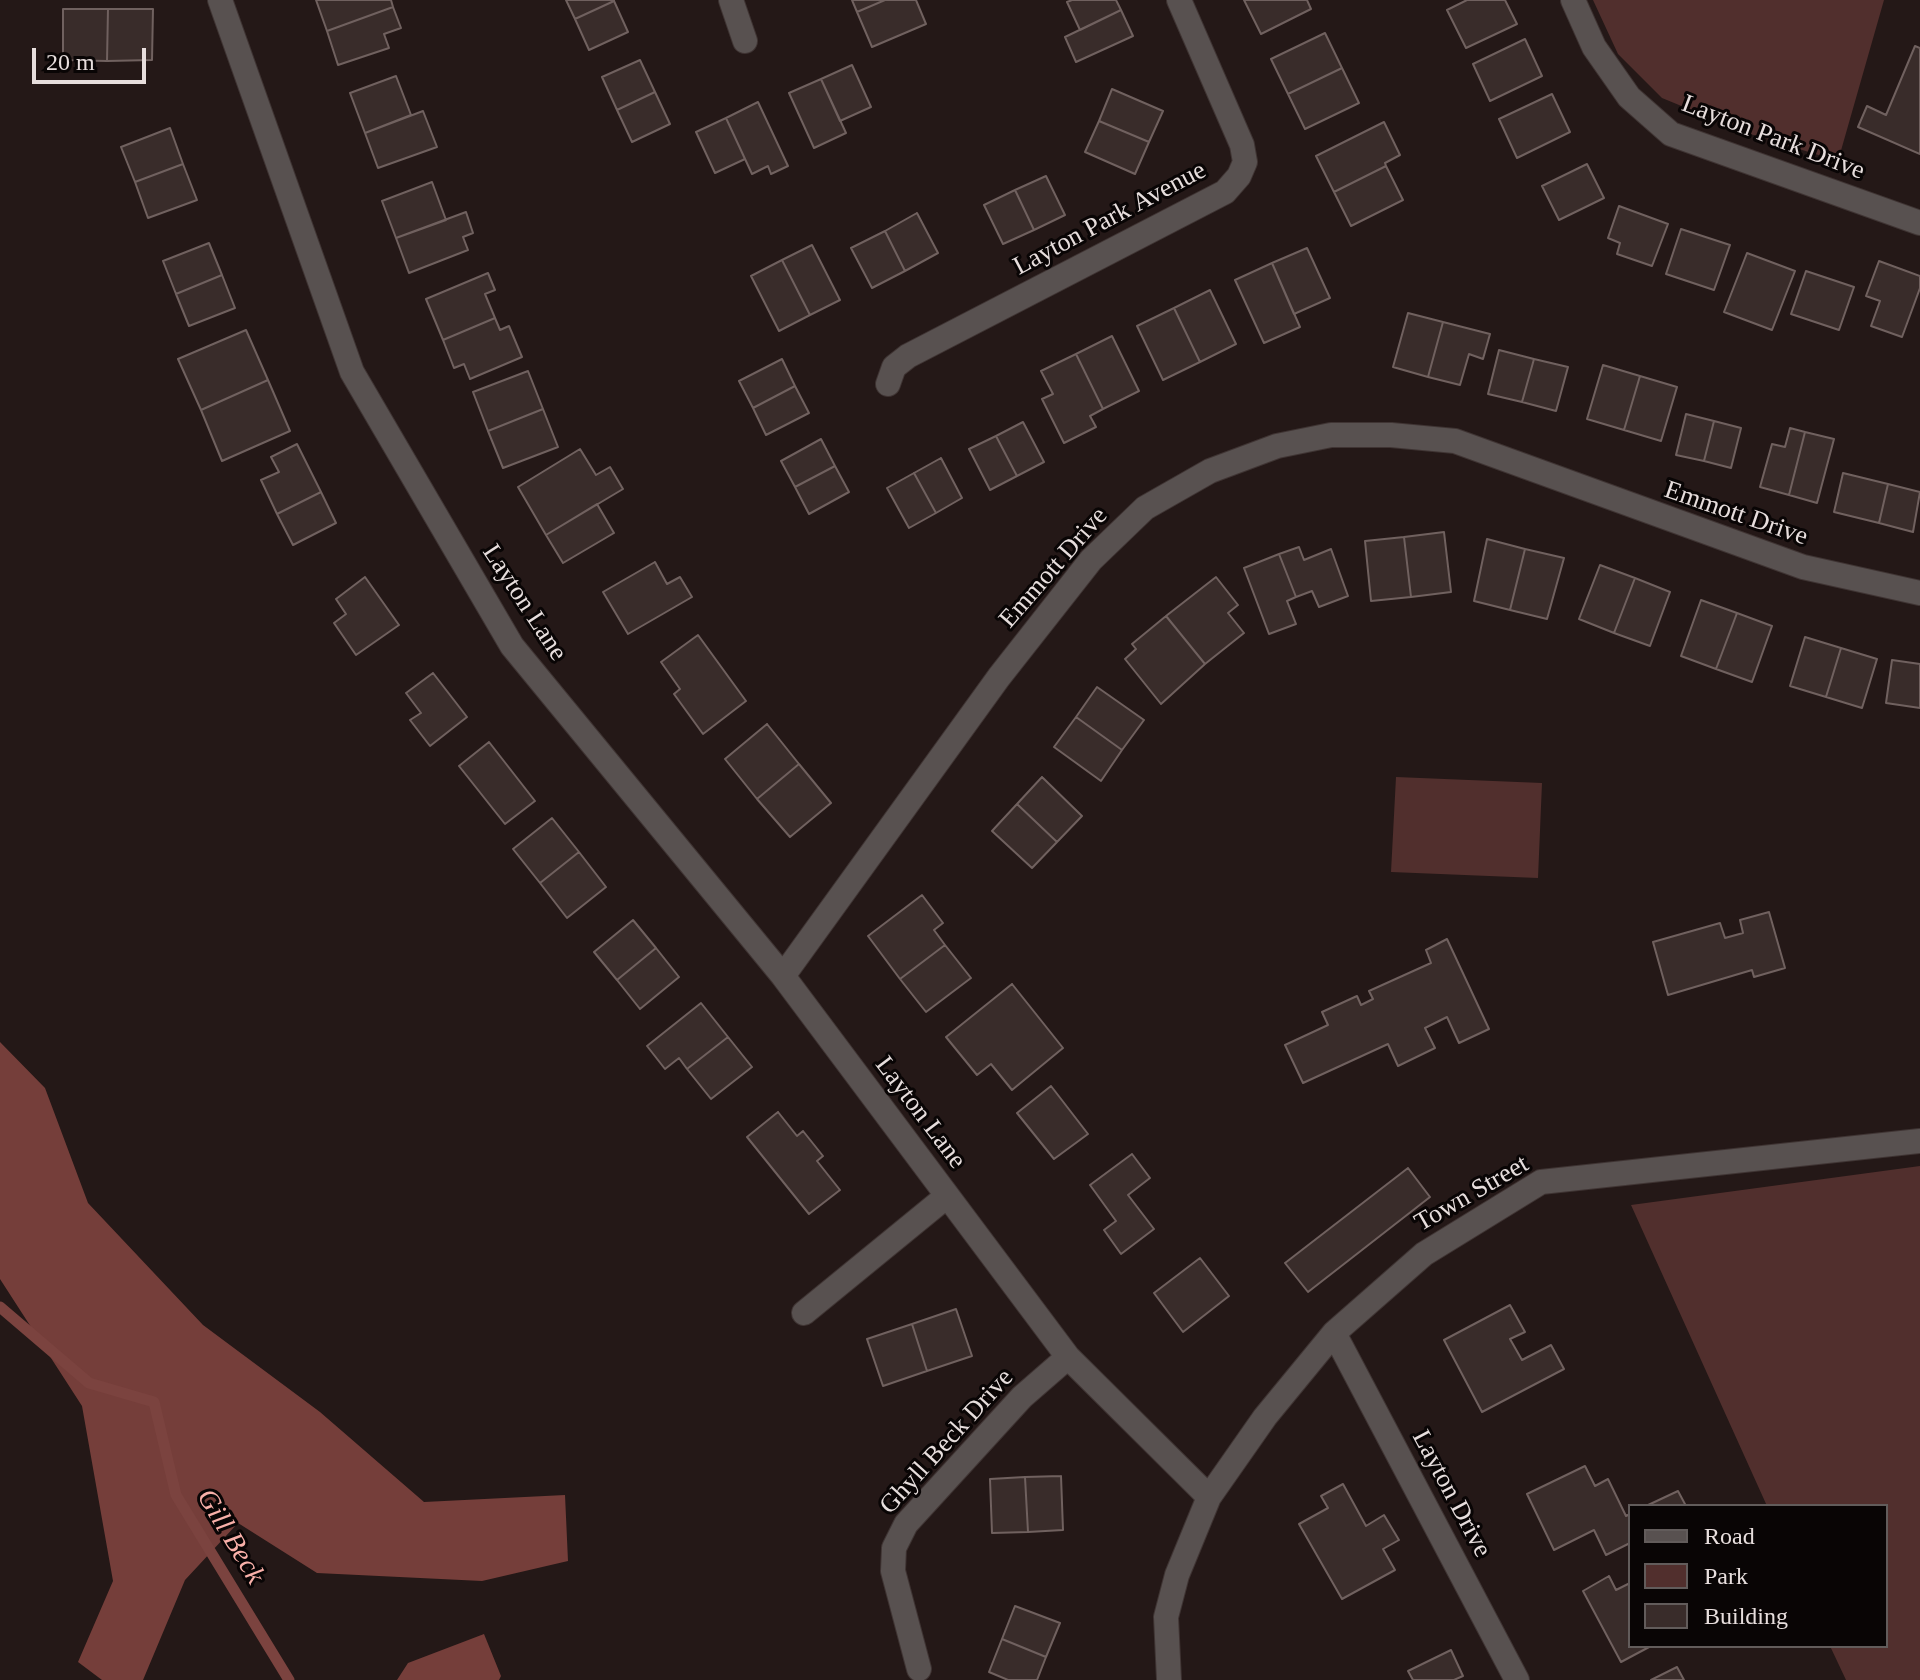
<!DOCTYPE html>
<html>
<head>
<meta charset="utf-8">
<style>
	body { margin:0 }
	#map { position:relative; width:1920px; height:1680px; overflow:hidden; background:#241817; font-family:"Times New Roman",serif }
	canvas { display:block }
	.legend { position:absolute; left:1628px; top:1504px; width:260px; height:144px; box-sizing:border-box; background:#090505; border:2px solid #625c5b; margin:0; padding:10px 14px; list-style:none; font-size:24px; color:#e7dedd }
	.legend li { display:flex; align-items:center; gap:16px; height:40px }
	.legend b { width:40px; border:2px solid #625c5b }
	.scale { position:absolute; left:32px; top:48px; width:114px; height:36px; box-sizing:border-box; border:4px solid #e7dedd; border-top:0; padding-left:10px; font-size:24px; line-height:28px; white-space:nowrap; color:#e7dedd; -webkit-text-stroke:6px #090505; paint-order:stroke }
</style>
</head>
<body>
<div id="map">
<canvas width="1920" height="1680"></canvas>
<ul class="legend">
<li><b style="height:10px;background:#585150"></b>Road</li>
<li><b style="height:22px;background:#512f2d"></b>Park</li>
<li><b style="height:22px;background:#392c2a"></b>Building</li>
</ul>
<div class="scale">20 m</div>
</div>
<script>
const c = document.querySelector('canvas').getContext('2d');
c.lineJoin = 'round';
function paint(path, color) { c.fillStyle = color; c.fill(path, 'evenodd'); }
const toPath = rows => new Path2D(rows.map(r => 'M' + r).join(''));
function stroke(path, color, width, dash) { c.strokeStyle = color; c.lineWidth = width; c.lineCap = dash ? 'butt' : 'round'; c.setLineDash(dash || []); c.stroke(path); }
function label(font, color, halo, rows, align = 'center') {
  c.font = font + ' "Times New Roman",serif'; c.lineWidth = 6; c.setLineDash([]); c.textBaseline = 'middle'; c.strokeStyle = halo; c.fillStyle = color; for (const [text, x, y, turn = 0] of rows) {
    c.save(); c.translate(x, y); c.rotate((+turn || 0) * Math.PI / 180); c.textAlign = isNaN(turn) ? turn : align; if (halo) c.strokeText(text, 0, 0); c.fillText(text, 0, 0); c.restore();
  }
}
const green = toPath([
	[1593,0,1884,0,1838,161,1747,133,1662,98,1618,54],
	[1396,777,1542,783,1538,878,1391,872],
	[1920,1166,1920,1680,1846,1680,1830,1646,1886,1646,1886,1506,1767,1506,1631,1205]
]);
const forest = toPath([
	[0,1042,45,1088,88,1203,203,1325,320,1412,424,1502,565,1495,568,1561,482,1581,317,1573,238,1523,185,1580,143,1680,102,1680,78,1662,113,1581,82,1406,0,1279],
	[484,1634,501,1676,499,1680,397,1680,408,1663]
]);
const stream = toPath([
	[0,1307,89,1383,154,1402,176,1495,289,1680]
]);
const building = toPath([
	[316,0,391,0,393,7,327,31,316,0],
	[566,0,614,0,614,1,575,19,566,0],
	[852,0,885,0,857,12,852,0],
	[885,0,916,0,926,24,872,47,857,12,885,0],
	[1072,0,1116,0,1121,10,1080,30,1067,2,1072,0],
	[1244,0,1307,0,1311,9,1261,34,1244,0],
	[1467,0,1505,0,1517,24,1466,48,1447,10,1467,0],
	[614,1,628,32,589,50,575,19,614,1],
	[393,7,401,28,384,34,389,48,338,65,327,31,393,7],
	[63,9,108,9,107,61,63,60,63,9],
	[108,9,153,9,152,60,107,61,108,9],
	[1121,10,1133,36,1076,62,1065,37,1121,10],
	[1325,33,1342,68,1288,94,1271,59,1325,33],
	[1525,39,1542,76,1490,101,1473,64,1525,39],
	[1915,46,1920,48,1920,154,1858,127,1867,106,1886,115,1915,46],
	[640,60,655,92,617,110,602,77,640,60],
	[852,65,871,107,840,121,821,79,852,65],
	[1342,68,1359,103,1305,129,1288,94,1342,68],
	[396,76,411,115,365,133,350,93,396,76],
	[821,79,846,133,814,148,789,93,821,79],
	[1112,89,1163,111,1149,142,1099,121,1112,89],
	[655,92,670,124,632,142,617,110,655,92],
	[1552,94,1570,132,1517,158,1499,119,1552,94],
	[758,102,788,166,771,174,768,166,752,174,726,118,758,102],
	[423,111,437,147,378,168,365,133,423,111],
	[726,118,745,159,715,173,696,132,726,118],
	[1099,121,1149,142,1135,174,1085,152,1099,121],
	[1384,122,1400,155,1385,163,1386,166,1334,192,1316,156,1384,122],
	[170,128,183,164,135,182,121,147,170,128],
	[183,164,197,200,148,218,135,182,183,164],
	[1587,164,1604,198,1559,220,1542,186,1587,164],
	[1386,166,1403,200,1351,226,1334,192,1386,166],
	[1046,176,1065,215,1034,230,1015,190,1046,176],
	[432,182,446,220,396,238,382,201,432,182],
	[1015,190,1034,230,1003,244,984,205,1015,190],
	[1619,206,1668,224,1652,266,1617,254,1620,243,1608,238,1619,206],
	[466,212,473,233,463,237,468,250,409,273,396,238,466,212],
	[917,213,938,253,905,271,885,231,917,213],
	[1681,229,1730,245,1714,290,1666,274,1681,229],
	[885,231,905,271,872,288,851,248,885,231],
	[209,243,222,275,176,294,163,261,209,243],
	[812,245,840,300,810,315,782,260,812,245],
	[1307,248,1330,298,1294,314,1272,263,1307,248],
	[1747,253,1795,271,1772,330,1724,312,1747,253],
	[782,260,810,315,779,331,751,276,782,260],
	[1879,261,1920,276,1920,288,1902,337,1871,326,1880,301,1866,296,1879,261],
	[1272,263,1300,327,1264,343,1235,280,1272,263],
	[1806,271,1854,287,1839,330,1791,314,1806,271],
	[488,273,495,290,485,294,495,318,443,340,426,299,488,273],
	[222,275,235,308,189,326,176,294,222,275],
	[1210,290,1236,344,1200,362,1174,308,1210,290],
	[1174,308,1200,362,1163,380,1137,326,1174,308],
	[1408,313,1443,322,1428,377,1393,367,1408,313],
	[495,318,500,330,509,326,522,357,470,379,464,364,454,368,443,340,495,318],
	[1443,322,1490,334,1483,359,1469,354,1460,385,1428,377,1443,322],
	[246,330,268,380,201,410,178,359,246,330],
	[1112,336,1139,391,1103,409,1076,354,1112,336],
	[1499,350,1534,359,1522,402,1488,394,1499,350],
	[1076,354,1103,409,1090,416,1096,427,1064,443,1042,399,1053,394,1041,371,1076,354],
	[782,359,795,386,753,408,739,381,782,359],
	[1534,359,1568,367,1556,411,1522,402,1534,359],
	[1603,365,1640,376,1624,430,1587,419,1603,365],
	[528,371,543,409,488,431,473,392,528,371],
	[1640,376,1677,387,1661,441,1624,430,1640,376],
	[268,380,290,431,222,461,201,410,268,380],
	[795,386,809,413,766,435,753,408,795,386],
	[543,409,558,447,503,468,488,431,543,409],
	[1686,414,1714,421,1704,461,1676,455,1686,414],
	[1714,421,1741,428,1731,468,1704,461,1714,421],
	[1023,422,1044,462,1017,476,996,436,1023,422],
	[1790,428,1805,432,1789,495,1760,487,1772,444,1785,447,1790,428],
	[1805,432,1834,439,1817,503,1789,495,1805,432],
	[996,436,1017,476,990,490,969,449,996,436],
	[821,439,835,466,795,487,781,461,821,439],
	[297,444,321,492,277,514,261,480,279,472,271,457,297,444],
	[580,449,596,475,610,467,623,489,546,535,518,487,580,449],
	[941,458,962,498,936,513,914,473,941,458],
	[835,466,849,492,809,514,795,487,835,466],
	[914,473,936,513,909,528,887,488,914,473],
	[1843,473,1888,484,1879,523,1834,512,1843,473],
	[1888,484,1920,492,1913,532,1879,523,1888,484],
	[321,492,336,523,293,545,277,514,321,492],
	[597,504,614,533,563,563,546,535,597,504],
	[1444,532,1451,592,1411,597,1404,537,1444,532],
	[1404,537,1411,597,1371,601,1365,541,1404,537],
	[1487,539,1525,549,1510,610,1474,601,1487,539],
	[1299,547,1304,560,1331,549,1348,596,1319,607,1312,591,1296,597,1279,554,1299,547],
	[1525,549,1564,558,1547,619,1510,610,1525,549],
	[1279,554,1296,597,1287,601,1296,624,1269,634,1244,568,1279,554],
	[655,562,667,584,680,577,692,597,628,634,603,592,655,562],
	[1600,565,1635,578,1614,633,1579,619,1600,565],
	[365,577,399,625,356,655,334,623,346,614,336,599,365,577],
	[1216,577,1238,605,1228,613,1244,633,1205,664,1166,616,1216,577],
	[1635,578,1670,592,1650,646,1614,633,1635,578],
	[1701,600,1737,613,1716,669,1681,656,1701,600],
	[1737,613,1772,626,1752,682,1716,669,1737,613],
	[1166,616,1205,664,1161,704,1125,659,1136,649,1132,644,1166,616],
	[698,635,746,701,703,734,674,694,680,689,661,662,698,635],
	[1805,637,1841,648,1826,697,1790,686,1805,637],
	[1841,648,1877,659,1862,708,1826,697,1841,648],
	[1892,660,1920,664,1920,708,1886,703,1892,660],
	[433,673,467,717,430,746,410,720,421,713,406,693,433,673],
	[1097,687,1144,720,1122,750,1076,717,1097,687],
	[1076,717,1122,750,1101,781,1054,747,1076,717],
	[767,724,799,764,757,799,725,759,767,724],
	[489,742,535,801,505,824,459,766,489,742],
	[799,764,831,803,790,837,757,799,799,764],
	[1042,777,1082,816,1057,842,1017,804,1042,777],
	[1017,804,1057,842,1032,868,992,831,1017,804],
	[552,818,579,852,540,883,513,849,552,818],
	[579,852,606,887,567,918,540,883,579,852],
	[922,895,943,923,934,930,945,945,900,979,868,936,922,895],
	[1769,912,1785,968,1754,977,1752,970,1668,995,1653,942,1720,923,1725,938,1743,933,1740,920,1769,912],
	[633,920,656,948,617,980,594,952,633,920],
	[1447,939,1489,1029,1459,1043,1447,1017,1425,1028,1435,1048,1398,1066,1388,1044,1303,1083,1285,1045,1328,1025,1322,1012,1357,996,1361,1005,1373,999,1369,991,1431,963,1426,950,1447,939],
	[945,945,971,978,926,1012,900,979,945,945],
	[656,948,679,977,640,1009,617,980,656,948],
	[1012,984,1063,1048,1012,1090,991,1064,977,1075,946,1037,1012,984],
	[701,1003,728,1037,687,1069,679,1058,665,1069,647,1046,701,1003],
	[728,1037,752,1067,711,1099,687,1069,728,1037],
	[1051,1086,1088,1134,1054,1159,1017,1113,1051,1086],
	[778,1112,797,1136,803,1131,823,1156,817,1161,840,1190,809,1214,747,1137,778,1112],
	[1132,1154,1150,1178,1128,1195,1154,1229,1121,1254,1104,1230,1116,1221,1090,1185,1132,1154],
	[1408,1168,1430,1197,1308,1292,1285,1263,1408,1168],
	[1200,1258,1229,1296,1183,1332,1154,1293,1200,1258],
	[1510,1305,1525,1332,1510,1339,1522,1360,1551,1345,1564,1369,1482,1412,1444,1340,1510,1305],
	[956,1309,972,1356,927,1371,912,1324,956,1309],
	[912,1324,927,1371,883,1386,867,1339,912,1324],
	[1585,1466,1595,1486,1608,1479,1626,1516,1630,1514,1630,1543,1606,1555,1594,1530,1554,1550,1527,1494,1585,1466],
	[1061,1476,1063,1530,1028,1532,1025,1477,1061,1476],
	[1025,1477,1028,1532,992,1533,990,1479,1025,1477],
	[1343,1484,1366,1526,1384,1515,1399,1540,1383,1549,1395,1570,1342,1599,1299,1524,1328,1508,1321,1496,1343,1484],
	[1678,1491,1686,1506,1646,1506,1678,1491],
	[1609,1576,1616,1590,1630,1583,1630,1646,1651,1646,1621,1662,1583,1591,1609,1576],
	[1015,1606,1060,1623,1046,1657,1002,1639,1015,1606],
	[1002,1639,1046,1657,1037,1680,1008,1680,989,1672,1002,1639],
	[1451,1650,1463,1676,1454,1680,1413,1680,1408,1671,1451,1650],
	[1677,1667,1684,1680,1651,1680,1677,1667]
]);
const minor = toPath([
	[220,0,352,372,512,646,783,976,1068,1357,1209,1497],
	[731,0,745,41],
	[1573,0,1594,47,1629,97,1671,134,1920,223],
	[888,384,894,367,908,356,1225,192,1239,176,1245,162,1242,145,1179,0],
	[783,976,999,677,1091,560,1145,508,1210,471,1277,446,1331,435,1391,435,1455,441,1803,567,1920,593],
	[804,1313,947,1196],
	[1334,1333,1517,1680],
	[919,1669,893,1571,894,1548,906,1524,1022,1397,1068,1357],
	[1169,1680,1166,1617,1177,1575,1209,1497,1265,1417,1334,1333,1424,1254,1541,1182,1920,1141]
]);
const streetNames = [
	["Layton Park Drive",1773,138,21],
	["Layton Park Avenue",1110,219,-28],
	["Emmott Drive",1736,514,19],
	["Emmott Drive",1054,568,-49],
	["Layton Lane",524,603,57],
	["Layton Lane",920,1113,53],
	["Town Street",1472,1194,-30],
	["Ghyll Beck Drive",947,1442,-48],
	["Layton Drive",1451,1494,62]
];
const waterNames = [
	["Gill Beck",230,1537,59]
];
paint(green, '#512f2d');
paint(forest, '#753e3a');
stroke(stream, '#7b433f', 11);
paint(building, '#392c2a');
stroke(building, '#70615f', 2);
stroke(minor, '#3f3433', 26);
stroke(minor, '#585150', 24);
label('26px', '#e7dedd', '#090505', streetNames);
label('italic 28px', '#f9b0a9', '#090505', waterNames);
</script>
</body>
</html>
